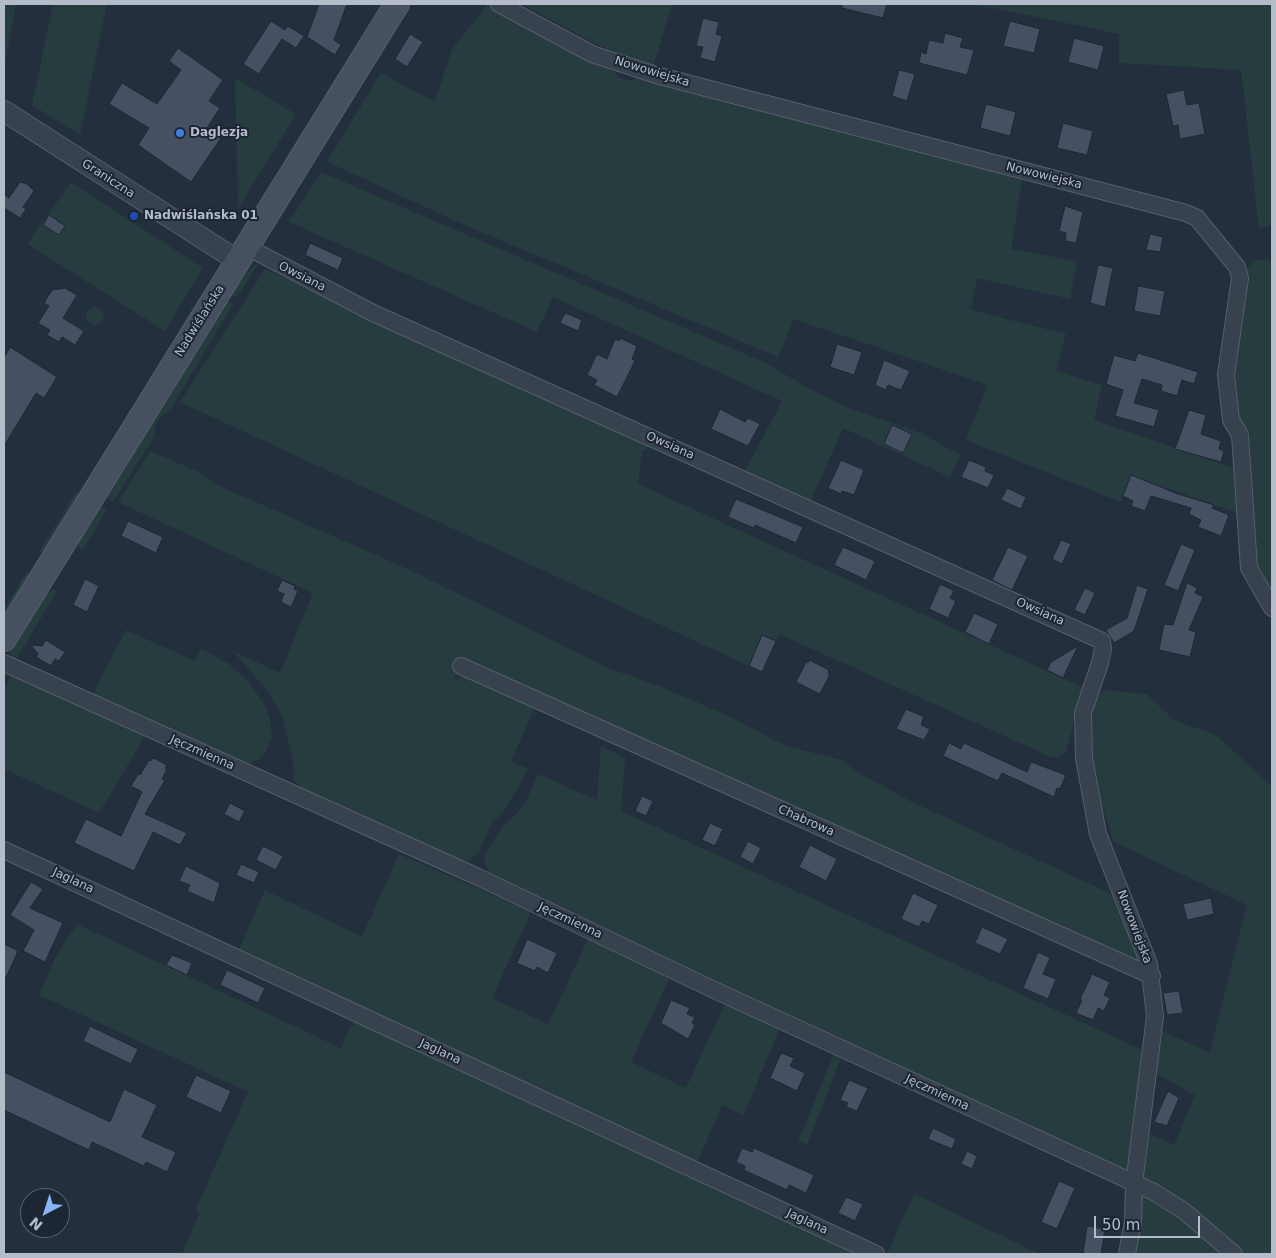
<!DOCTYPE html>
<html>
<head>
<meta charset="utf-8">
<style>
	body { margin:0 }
	#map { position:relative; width:1276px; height:1258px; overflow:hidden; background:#242f3e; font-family:"DejaVu Sans",sans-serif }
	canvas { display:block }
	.frame { position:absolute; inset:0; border:5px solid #b4bcc9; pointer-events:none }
	.north { position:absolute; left:20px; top:1188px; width:50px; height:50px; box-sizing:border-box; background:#1d2633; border:1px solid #59626f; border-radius:50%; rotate:220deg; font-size:14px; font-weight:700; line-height:20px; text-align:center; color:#b4bcc9 }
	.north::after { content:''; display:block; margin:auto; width:18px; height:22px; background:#8ab4f8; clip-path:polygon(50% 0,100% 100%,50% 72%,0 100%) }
	.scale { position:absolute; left:1094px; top:1216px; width:106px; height:22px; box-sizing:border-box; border:2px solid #b4bcc9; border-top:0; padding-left:6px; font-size:15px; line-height:18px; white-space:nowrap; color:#b4bcc9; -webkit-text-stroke:4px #1d2633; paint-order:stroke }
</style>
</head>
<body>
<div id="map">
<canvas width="1276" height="1258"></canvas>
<div class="frame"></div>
<div class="north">N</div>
<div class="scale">50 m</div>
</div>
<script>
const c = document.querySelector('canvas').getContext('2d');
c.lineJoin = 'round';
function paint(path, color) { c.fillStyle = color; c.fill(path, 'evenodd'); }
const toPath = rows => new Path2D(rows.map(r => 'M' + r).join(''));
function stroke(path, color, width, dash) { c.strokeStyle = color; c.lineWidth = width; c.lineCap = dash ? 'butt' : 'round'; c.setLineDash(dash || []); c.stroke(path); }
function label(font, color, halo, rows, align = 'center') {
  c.font = font + ' "DejaVu Sans",sans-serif'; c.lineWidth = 4; c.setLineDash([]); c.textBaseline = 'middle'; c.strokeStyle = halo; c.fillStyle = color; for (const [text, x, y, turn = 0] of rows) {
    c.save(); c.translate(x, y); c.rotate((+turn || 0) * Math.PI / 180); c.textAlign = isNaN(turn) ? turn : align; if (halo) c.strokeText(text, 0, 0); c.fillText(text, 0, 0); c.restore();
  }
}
const green = toPath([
	[4,4,16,4,4,69],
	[53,4,107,4,80,135,32,105],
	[488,4,609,68,621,78,631,81,638,77,1023,175,1011,249,1077,261,1070,299,977,278,971,310,1066,334,1056,371,1102,385,1094,420,1236,469,1241,514,1131,476,1121,502,966,440,988,385,794,319,778,357,467,226,327,162,381,73,435,102,452,49],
	[522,4,672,4,653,68,594,43],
	[974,4,1272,4,1272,225,1259,228,1241,70,1119,63,1119,34],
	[235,78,296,114,238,209],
	[321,172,764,362,808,388,851,409,921,433,960,455,950,477,843,428,810,502,744,473,782,401,553,297,537,332,289,222],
	[71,182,203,268,165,331,27,244],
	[1267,259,1272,261,1272,598,1254,563,1250,432,1239,421,1233,393,1236,335,1245,270,1254,261],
	[254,265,258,265,237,297,229,296],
	[265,269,655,444,642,452,638,484,1082,687,1066,752,1059,757,1051,757,779,634,776,641,762,635,749,666,180,402],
	[226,300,233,304,170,410,161,416,155,426,154,437,113,502,104,496],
	'86 316a9 9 0 1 1 18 0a9 9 0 1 1-18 0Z',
	[150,451,201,473,215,484,410,570,608,668,662,687,726,715,786,746,842,760,859,773,912,802,1116,896,1146,970,457,659,455,680,466,673,536,705,511,761,528,769,503,813,492,822,479,852,470,860,461,862,303,790,294,780,293,761,282,716,269,693,233,651,280,673,313,593,118,502],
	[76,492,83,496,45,552,39,552],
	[99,505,107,510,82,551,76,542],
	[27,571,31,575,4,621,4,609],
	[52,590,58,590,15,661,10,652,11,646,42,597],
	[126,630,195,661,201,649,228,663,248,681,264,704,270,719,272,737,266,751,259,759,249,764,93,694],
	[11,676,145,736,99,813,4,769,4,689],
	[1104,690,1147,694,1174,720,1216,735,1272,786,1272,1254,1243,1254,1196,1217,1140,1178,1146,1132,1174,1145,1195,1095,1153,1072,1160,1030,1210,1053,1247,905,1114,842,1088,763,1090,723,1096,700],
	[601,746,625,758,621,811,1147,1052,1126,1174,506,884,489,872,485,865,485,854,502,827,517,813,526,801,538,774,597,800],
	[399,854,531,912,492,998,548,1024,588,939,670,976,631,1062,686,1088,726,1002,780,1027,744,1115,722,1105,696,1166,237,954,265,890,362,937],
	[77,924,341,1048,355,1016,868,1254,182,1254,199,1214,195,1211,248,1092,39,995,57,954],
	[835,1052,842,1055,807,1145,798,1141],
	[1140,1192,1164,1201,1227,1254,1133,1254],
	[914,1194,1038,1253,1038,1254,887,1254]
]);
const building = toPath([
	[319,4,347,4,334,40,341,45,335,55,307,37,319,4],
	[842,4,887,4,883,18,842,8,842,4],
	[703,18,719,22,716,34,722,36,715,62,700,58,703,47,696,46,703,18],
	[271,21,285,30,288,26,304,36,296,48,282,39,259,74,243,64,271,21],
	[1010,21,1040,29,1034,53,1003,46,1010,21],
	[945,33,963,38,960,47,974,50,967,75,919,63,921,52,926,54,929,40,943,43,945,33],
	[410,34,423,42,407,67,395,59,410,34],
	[1074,38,1104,46,1098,70,1068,62,1074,38],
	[178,48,223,80,209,101,220,108,207,128,221,138,191,182,138,145,149,128,109,104,122,83,157,104,181,70,169,61,178,48],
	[899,70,915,74,907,101,892,96,899,70],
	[1184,90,1187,105,1199,103,1205,134,1180,139,1178,125,1173,126,1166,94,1184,90],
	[986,104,1016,112,1010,136,980,128,986,104],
	[1063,123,1093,131,1087,155,1057,148,1063,123],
	[20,182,27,184,34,191,23,207,26,209,20,218,4,208,4,194,9,198,20,182],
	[1065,206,1083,212,1076,243,1065,241,1066,233,1059,231,1065,206],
	[49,215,65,226,59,235,43,225,49,215],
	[1150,234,1163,237,1160,252,1146,250,1150,234],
	[310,243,343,258,338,270,305,255,310,243],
	[1098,265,1113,268,1105,307,1090,303,1098,265],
	[1138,286,1165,291,1160,316,1134,311,1138,286],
	[65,288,77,295,63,318,84,331,75,345,62,337,59,342,47,335,50,330,38,323,49,306,44,303,52,290,65,288],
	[565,313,582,320,578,331,560,323,565,313],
	[620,338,637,346,632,359,635,361,617,397,594,385,597,380,587,375,597,354,607,359,615,339,619,341,620,338],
	[837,344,862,352,854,375,830,367,837,344],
	[10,347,57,377,44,398,36,393,4,446,4,358,10,347],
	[1138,353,1198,372,1194,384,1182,380,1177,396,1161,391,1162,385,1142,379,1134,403,1159,410,1154,427,1115,416,1123,390,1106,384,1114,355,1135,361,1138,353],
	[884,360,910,371,901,390,888,385,886,390,875,385,884,360],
	[720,409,745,422,748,418,760,424,748,446,711,429,720,409],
	[1189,410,1206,415,1201,434,1221,441,1219,449,1224,451,1221,462,1175,449,1189,410],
	[892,425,912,434,903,453,884,444,892,425],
	[841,460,864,470,854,495,842,491,841,494,828,488,841,460],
	[969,460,986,467,985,471,994,475,988,488,961,477,969,460],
	[1131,475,1178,494,1214,505,1212,508,1229,515,1221,536,1198,527,1201,520,1189,514,1191,508,1151,496,1145,511,1131,506,1133,501,1123,496,1131,475],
	[1007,488,1026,497,1021,509,1001,500,1007,488],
	[736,499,803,527,796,543,755,525,754,528,728,517,736,499],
	[128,521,163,537,156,553,121,536,128,521],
	[1061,540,1071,544,1062,564,1052,559,1061,540],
	[1181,544,1195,550,1178,591,1164,585,1181,544],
	[843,547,875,561,866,580,834,565,843,547],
	[1008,547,1028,556,1012,590,992,580,1008,547],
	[85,579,99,586,87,612,73,605,85,579],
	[282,580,295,586,294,589,298,591,291,607,281,602,284,594,277,591,282,580],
	[1187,583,1197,588,1195,593,1203,597,1189,630,1196,632,1190,657,1159,650,1164,624,1173,625,1187,583],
	[940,584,954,591,950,598,956,601,948,618,929,609,940,584],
	[1137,585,1148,589,1134,631,1114,643,1106,630,1127,618,1137,585],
	[1085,588,1095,593,1085,615,1074,610,1085,588],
	[974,613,998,624,989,644,965,632,974,613],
	[762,635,776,641,762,672,749,666,762,635],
	[46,640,65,652,59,661,55,659,51,666,36,657,38,654,31,645,42,646,46,640],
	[1078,646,1063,678,1047,670,1051,662,1078,646],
	[809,660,829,670,828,673,830,674,820,694,796,682,806,662,808,663,809,660],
	[906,709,924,717,921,725,930,729,924,740,896,729,906,709],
	[949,743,961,749,964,743,1027,772,1031,762,1066,775,1060,789,1057,788,1054,797,1002,773,998,781,943,756,949,743],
	[153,758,167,765,165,768,167,769,162,779,165,780,145,814,187,833,180,845,153,832,134,871,74,843,86,819,121,836,142,792,131,786,138,774,140,775,149,760,151,761,153,758],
	[642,796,653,801,646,816,635,811,642,796],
	[230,803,245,811,239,822,224,814,230,803],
	[710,823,723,829,715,846,702,840,710,823],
	[748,841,761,848,753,864,740,857,748,841],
	[810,845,837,859,826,881,799,867,810,845],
	[263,846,283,856,276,870,256,860,263,846],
	[241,864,259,872,254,883,236,875,241,864],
	[186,866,220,883,214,903,187,891,190,885,179,881,186,866],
	[31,882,43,889,30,908,63,923,45,962,23,951,34,930,10,915,31,882],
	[913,893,938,905,929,924,922,921,919,927,901,919,913,893],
	[1211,898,1214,914,1187,920,1183,904,1211,898],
	[982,927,1008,939,1000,954,975,943,982,927],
	[527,939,557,953,548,973,537,967,535,971,517,963,527,939],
	[4,944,18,951,4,982,4,944],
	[1038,952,1050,958,1043,974,1056,979,1048,999,1023,988,1038,952],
	[172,955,192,963,187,975,166,965,172,955],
	[227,970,265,988,258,1003,220,985,227,970],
	[1092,974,1110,982,1104,995,1110,998,1104,1011,1098,1008,1093,1020,1076,1013,1082,1000,1080,999,1092,974],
	[1179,991,1183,1013,1167,1015,1163,993,1179,991],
	[671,1000,690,1008,687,1014,695,1017,692,1023,695,1025,688,1039,661,1023,671,1000],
	[90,1026,138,1049,131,1064,83,1041,90,1026],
	[781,1053,794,1058,790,1066,805,1073,797,1091,770,1078,781,1053],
	[4,1072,110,1122,124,1089,157,1105,142,1137,176,1152,167,1172,146,1162,144,1166,92,1142,89,1150,4,1110,4,1072],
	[196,1075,231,1091,221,1113,186,1097,196,1075],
	[849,1080,868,1088,857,1111,846,1107,848,1103,840,1100,849,1080],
	[1168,1091,1179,1098,1167,1126,1154,1122,1168,1091],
	[933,1128,956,1139,952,1149,928,1139,933,1128],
	[742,1148,752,1152,754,1148,814,1175,806,1193,789,1185,787,1190,744,1170,745,1166,736,1162,742,1148],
	[967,1151,977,1156,972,1169,961,1164,967,1151],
	[1059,1181,1075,1188,1057,1229,1041,1222,1059,1181],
	[846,1197,863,1204,855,1221,838,1213,846,1197],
	[1087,1226,1105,1229,1101,1254,1083,1254,1087,1226]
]);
const minor = toPath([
	[499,4,592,54,656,75,1186,213,1197,218,1237,267,1240,278,1226,375,1231,420,1240,435,1249,568,1272,608],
	[247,247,373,313,1102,641,1103,649,1100,663,1083,713,1084,758,1098,834,1149,964,1155,1016,1134,1184,1133,1222,1127,1254],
	[4,663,478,877,712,989,1154,1192,1184,1211,1234,1254],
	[461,666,1152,976],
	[4,850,876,1254]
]);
const tertiary = toPath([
	[4,111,238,261]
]);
const secondary = toPath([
	[4,639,397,4]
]);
const markers = [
	[180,133,5,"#3f7fe0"],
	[134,216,5,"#1a4fb4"]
];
const streetNames = [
	["Nowowiejska",652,72,17],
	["Nowowiejska",1044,176,14],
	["Graniczna",108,179,33],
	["Owsiana",302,277,27],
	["Nadwiślańska",200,321,-58],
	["Owsiana",670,446,24],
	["Owsiana",1040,612,24],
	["Jęczmienna",202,753,24],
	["Chabrowa",806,821,24],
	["Jaglana",73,881,25],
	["Jęczmienna",570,921,25],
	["Nowowiejska",1134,927,69],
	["Jaglana",440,1052,25],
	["Jęczmienna",937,1093,25],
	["Jaglana",807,1222,25]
];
const poiNames = [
	["Daglezja",190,133],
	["Nadwiślańska 01",144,216]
];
paint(green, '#263c3f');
paint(building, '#455162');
stroke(building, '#1f2835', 1);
stroke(minor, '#565f6c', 18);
stroke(tertiary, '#565f6c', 22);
stroke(secondary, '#565f6c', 26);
stroke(minor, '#38414e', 16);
stroke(tertiary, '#38414e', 20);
stroke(secondary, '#465061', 24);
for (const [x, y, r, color] of markers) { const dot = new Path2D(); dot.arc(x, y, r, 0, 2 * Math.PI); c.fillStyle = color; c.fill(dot); stroke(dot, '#1d2633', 2); }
label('12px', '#b4bcc9', '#1d2633', streetNames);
label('bold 12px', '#b4bcc9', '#1d2633', poiNames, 'left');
</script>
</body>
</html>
